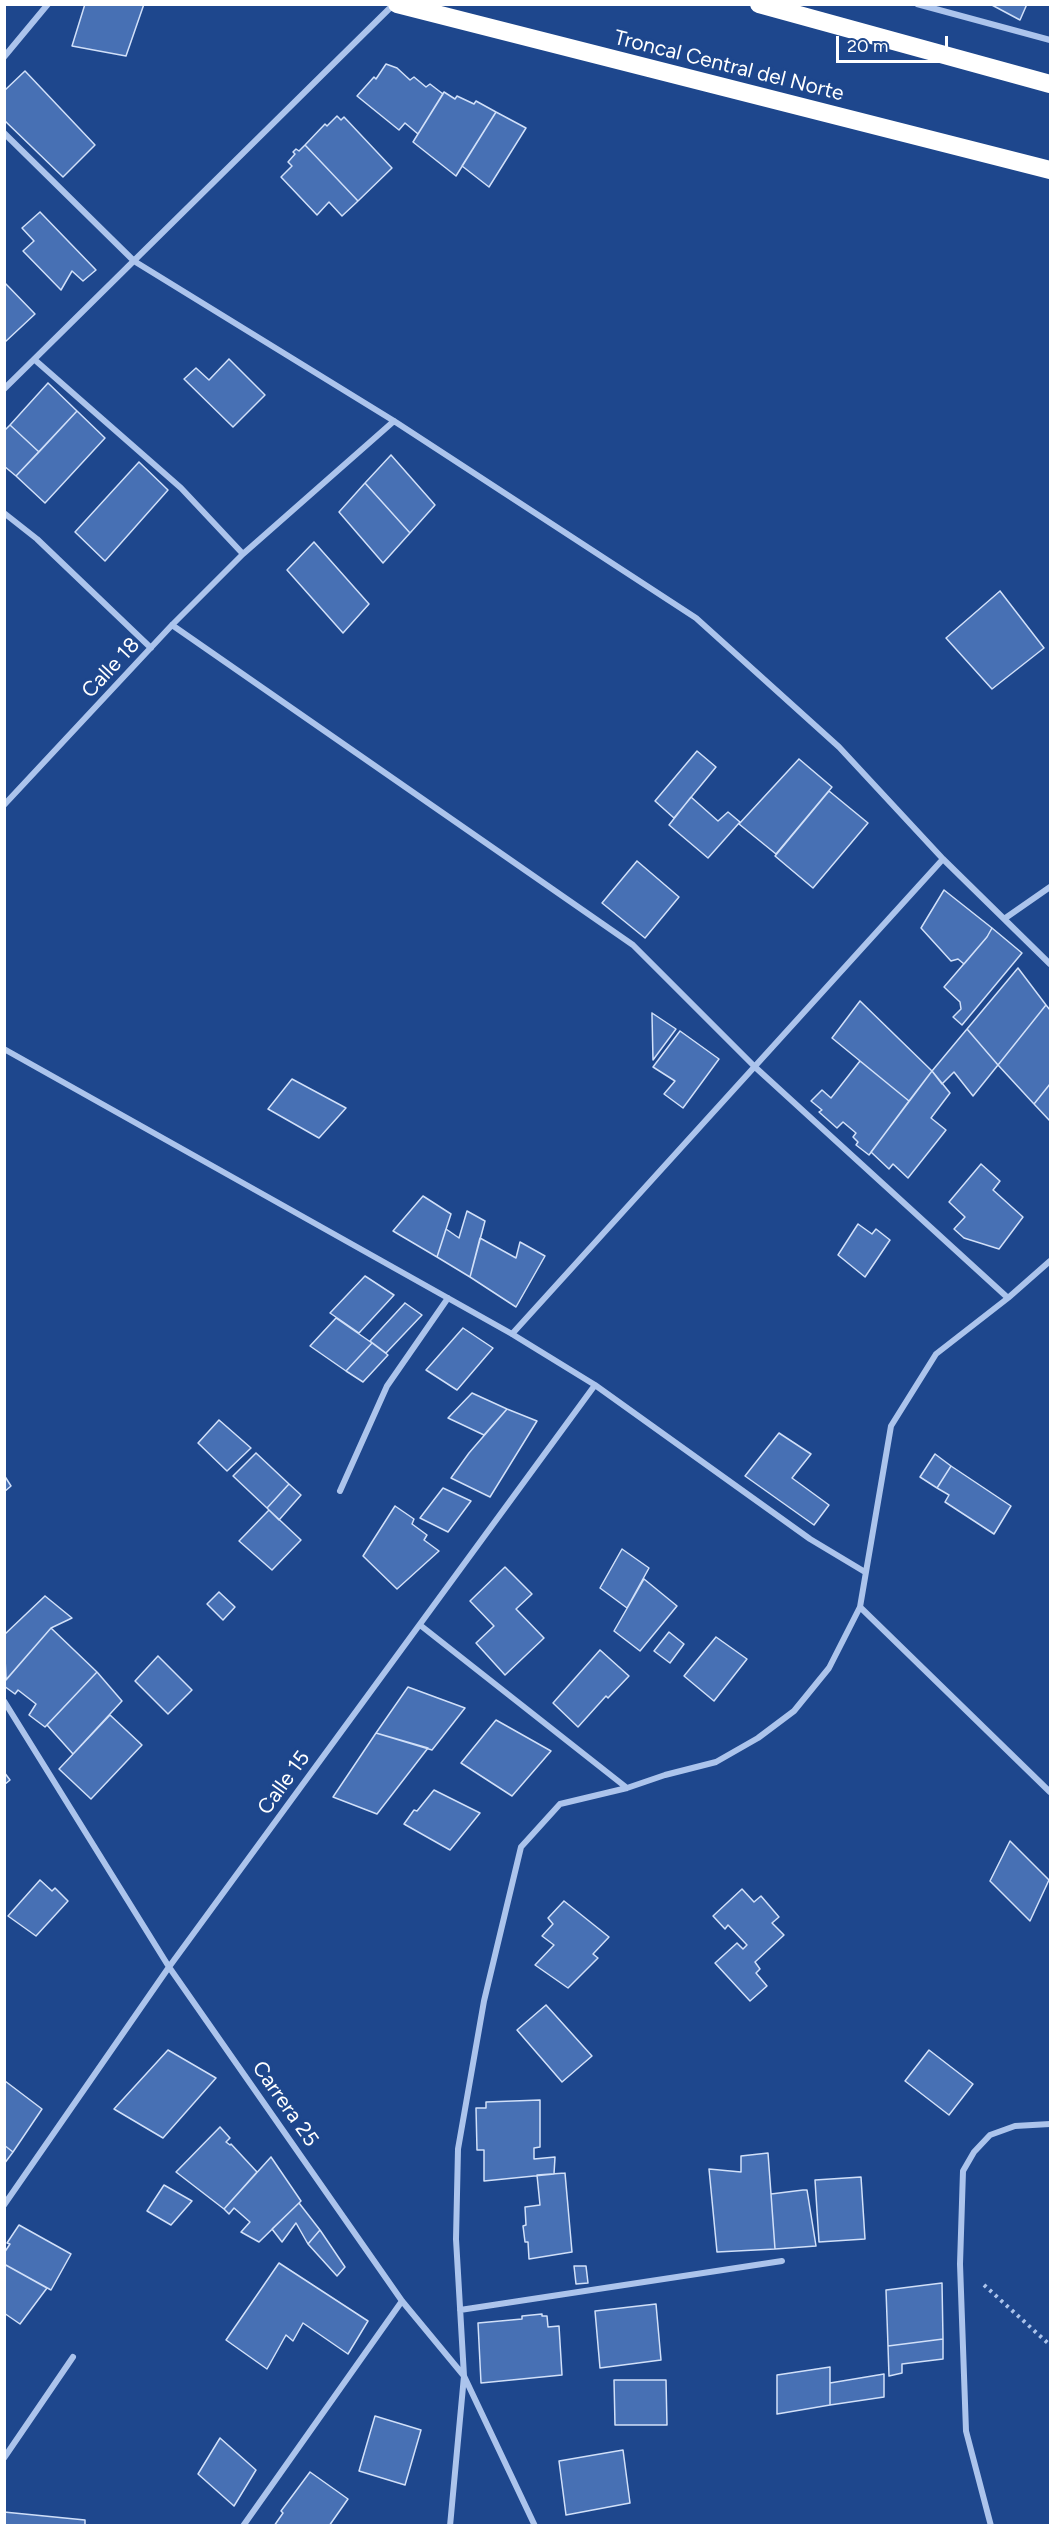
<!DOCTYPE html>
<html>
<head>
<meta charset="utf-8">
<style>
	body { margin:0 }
	#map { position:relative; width:1055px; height:2530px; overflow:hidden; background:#1e478d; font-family:Figtree,sans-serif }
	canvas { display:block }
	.frame { position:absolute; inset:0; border:6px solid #fff; pointer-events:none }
	.scale { position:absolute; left:836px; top:36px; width:112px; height:27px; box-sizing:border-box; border:3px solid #fff; border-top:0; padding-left:8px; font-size:18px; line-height:21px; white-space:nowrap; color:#fff; -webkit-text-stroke:4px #1e478d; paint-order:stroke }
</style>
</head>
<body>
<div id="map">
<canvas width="1055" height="2530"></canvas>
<div class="frame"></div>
<div class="scale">20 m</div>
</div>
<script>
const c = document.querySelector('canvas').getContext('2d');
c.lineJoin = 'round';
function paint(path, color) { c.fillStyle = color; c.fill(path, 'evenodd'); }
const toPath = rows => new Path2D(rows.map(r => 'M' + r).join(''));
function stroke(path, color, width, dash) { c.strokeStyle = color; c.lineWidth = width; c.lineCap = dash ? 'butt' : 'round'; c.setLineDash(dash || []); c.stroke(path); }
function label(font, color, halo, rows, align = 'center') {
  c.font = font + ' Figtree,sans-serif'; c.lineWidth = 6; c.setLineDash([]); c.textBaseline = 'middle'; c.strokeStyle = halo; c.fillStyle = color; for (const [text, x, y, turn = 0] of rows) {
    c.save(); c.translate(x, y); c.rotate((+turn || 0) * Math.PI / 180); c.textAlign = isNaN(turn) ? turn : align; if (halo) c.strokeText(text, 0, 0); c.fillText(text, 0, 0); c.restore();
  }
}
const building = toPath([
	[85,4,144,4,126,56,72,46,85,4],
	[990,4,1027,4,1020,20,990,4],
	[386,64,397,68,410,80,414,77,426,87,430,84,443,94,418,134,405,123,399,130,357,96,374,77,376,79,386,64],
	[25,71,95,145,63,177,4,120,4,91,25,71],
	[444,92,455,99,457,96,474,104,476,101,496,112,456,176,413,142,444,92],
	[496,112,526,128,489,187,462,166,496,112],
	[337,116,341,120,344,117,392,168,358,201,305,145,325,124,327,126,337,116],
	[305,145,358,201,342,216,329,202,317,215,281,177,292,166,288,162,295,154,293,152,296,149,299,151,305,145],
	[40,212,96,270,83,281,72,271,61,290,23,251,34,241,22,228,40,212],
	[4,282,35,314,5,342,4,341,4,282],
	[229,359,265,395,233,427,184,379,196,368,209,380,229,359],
	[48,383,77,411,39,452,10,425,48,383],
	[77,411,105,438,45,503,16,476,77,411],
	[10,425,39,452,16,476,4,466,4,431,10,425],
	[391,455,435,505,410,533,365,483,391,455],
	[139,462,168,490,105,561,75,532,139,462],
	[365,483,410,533,383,563,339,512,365,483],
	[314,542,369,604,343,633,287,570,314,542],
	[1000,591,1044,648,992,689,946,638,1000,591],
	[697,751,716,767,674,818,655,801,697,751],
	[799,759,832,787,776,854,739,824,799,759],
	[829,791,868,823,813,888,775,856,829,791],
	[691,797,718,821,728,812,740,822,708,858,669,825,691,797],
	[637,861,679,897,645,938,602,903,637,861],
	[944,890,992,928,987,937,964,964,958,959,951,961,921,928,944,890],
	[992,928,1022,953,962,1025,953,1017,961,1009,960,1002,944,987,987,937,992,928],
	[1018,968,1046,1005,998,1065,967,1029,1018,968],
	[860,1001,932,1071,909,1101,832,1038,860,1001],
	[1046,1005,1050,1010,1050,1084,1034,1104,998,1065,1046,1005],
	[652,1013,676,1029,653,1060,652,1015,652,1013],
	[967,1029,998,1065,973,1096,954,1072,942,1084,932,1071,967,1029],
	[680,1031,719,1059,683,1108,664,1094,675,1081,653,1067,680,1031],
	[860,1061,909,1101,869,1155,856,1145,858,1142,853,1137,856,1133,843,1122,837,1128,819,1112,822,1110,811,1101,822,1090,831,1098,860,1061],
	[932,1071,950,1093,931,1118,946,1130,908,1178,893,1164,889,1169,871,1152,932,1071],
	[292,1079,346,1108,319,1138,268,1109,292,1079],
	[1050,1084,1050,1121,1034,1104,1050,1084],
	[981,1164,1000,1181,993,1190,1023,1217,999,1249,964,1238,954,1229,965,1217,949,1202,981,1164],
	[423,1196,451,1214,437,1257,393,1231,423,1196],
	[467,1211,485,1221,470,1277,437,1257,446,1229,459,1238,467,1211],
	[858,1224,872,1234,876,1229,890,1240,865,1277,838,1255,858,1224],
	[480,1238,516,1258,520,1242,545,1256,516,1307,470,1277,480,1238],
	[365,1276,394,1295,359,1333,330,1313,365,1276],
	[405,1303,422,1315,386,1353,370,1341,405,1303],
	[336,1318,372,1343,346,1371,310,1346,336,1318],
	[463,1328,493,1348,457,1390,426,1370,463,1328],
	[372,1343,388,1355,363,1382,346,1371,372,1343],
	[472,1393,507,1409,484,1435,448,1418,472,1393],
	[507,1409,537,1421,490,1497,451,1478,469,1453,507,1409],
	[219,1420,251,1448,227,1471,198,1443,219,1420],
	[779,1433,811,1454,792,1478,829,1505,814,1525,745,1476,779,1433],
	[256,1453,289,1484,267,1508,233,1476,256,1453],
	[935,1454,951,1466,937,1488,920,1477,935,1454],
	[951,1466,1011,1506,994,1534,945,1502,949,1495,937,1488,951,1466],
	[4,1475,11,1486,4,1492,4,1475],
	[289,1484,301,1495,279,1520,267,1508,289,1484],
	[443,1488,471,1501,448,1532,420,1518,443,1488],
	[395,1506,414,1519,412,1524,427,1535,424,1540,439,1551,397,1589,363,1556,395,1506],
	[269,1510,301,1540,272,1570,239,1541,269,1510],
	[622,1549,649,1568,627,1608,600,1588,622,1549],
	[505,1567,532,1594,516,1609,544,1638,505,1675,476,1643,494,1626,470,1601,505,1567],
	[644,1579,677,1606,640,1651,614,1631,644,1579],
	[219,1592,235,1607,223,1620,207,1604,219,1592],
	[45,1596,72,1618,51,1628,6,1680,4,1635,45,1596],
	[51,1628,97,1672,45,1727,29,1715,36,1704,18,1690,15,1694,4,1686,4,1682,51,1628],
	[669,1632,684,1644,670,1663,654,1651,669,1632],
	[716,1637,747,1659,714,1701,684,1676,716,1637],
	[600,1650,629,1676,608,1698,606,1696,578,1727,553,1703,600,1650],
	[158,1656,192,1690,168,1714,135,1681,158,1656],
	[97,1672,122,1701,73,1754,47,1725,97,1672],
	[408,1687,465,1708,432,1750,376,1733,408,1687],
	[110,1715,142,1745,91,1799,59,1769,110,1715],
	[496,1720,551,1751,512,1796,461,1763,496,1720],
	[376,1733,428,1748,377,1814,333,1797,376,1733],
	[4,1772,10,1780,4,1785,4,1772],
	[434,1790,480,1813,450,1850,404,1824,414,1810,417,1811,434,1790],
	[1010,1841,1049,1880,1030,1921,990,1881,1010,1841],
	[40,1880,52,1891,55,1888,68,1901,36,1936,8,1916,40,1880],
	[742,1889,754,1902,761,1896,779,1917,772,1923,784,1935,755,1962,760,1969,756,1973,767,1986,750,2001,715,1963,737,1943,743,1949,747,1945,728,1925,725,1929,713,1916,742,1889],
	[564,1901,609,1937,593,1954,598,1958,568,1988,535,1965,554,1945,542,1936,553,1924,548,1918,564,1901],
	[546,2005,592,2056,562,2082,517,2030,546,2005],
	[168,2050,216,2078,163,2138,114,2109,168,2050],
	[929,2050,973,2084,949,2115,905,2081,929,2050],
	[5,2081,42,2109,13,2152,4,2145,5,2081],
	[540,2100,540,2147,534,2148,534,2159,555,2157,554,2174,484,2181,484,2150,477,2150,476,2108,486,2108,486,2102,540,2100],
	[220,2127,230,2138,226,2142,230,2145,231,2144,257,2172,224,2209,176,2172,220,2127],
	[4,2145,13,2152,4,2164,4,2145],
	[768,2153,775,2249,717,2252,709,2169,741,2172,741,2156,768,2153],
	[271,2157,301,2201,259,2242,241,2232,250,2222,234,2208,229,2214,224,2209,271,2157],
	[565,2173,572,2252,529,2259,528,2242,525,2242,523,2226,526,2225,525,2207,540,2205,537,2175,565,2173],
	[861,2177,865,2239,819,2242,815,2180,861,2177],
	[164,2185,192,2201,171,2225,147,2211,164,2185],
	[803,2190,807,2190,816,2246,775,2249,771,2194,803,2190],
	[299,2203,320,2230,308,2244,296,2223,282,2242,272,2229,299,2203],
	[19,2225,71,2254,51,2290,4,2264,4,2253,10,2244,7,2243,19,2225],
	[320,2230,345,2267,337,2276,308,2244,320,2230],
	[279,2263,368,2321,348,2354,303,2323,293,2341,286,2335,267,2369,226,2340,279,2263],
	[4,2264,47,2288,20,2324,4,2313,4,2264],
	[574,2266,586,2266,588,2283,576,2284,574,2266],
	[942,2283,943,2339,888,2346,886,2290,942,2283],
	[656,2304,661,2360,600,2368,595,2311,656,2304],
	[542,2314,542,2316,547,2316,548,2327,559,2326,562,2375,481,2383,478,2323,522,2319,522,2316,542,2314],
	[943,2339,943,2359,902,2364,902,2373,889,2376,888,2346,943,2339],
	[830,2367,830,2405,777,2414,777,2375,830,2367],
	[884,2374,884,2397,830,2405,830,2383,884,2374],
	[614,2380,666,2380,667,2425,615,2425,614,2380],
	[375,2416,421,2430,405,2485,359,2471,375,2416],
	[220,2438,256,2470,234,2506,198,2474,220,2438],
	[623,2450,630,2503,566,2515,559,2461,623,2450],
	[310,2472,348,2499,329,2526,274,2526,283,2513,281,2511,310,2472],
	[4,2512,85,2520,85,2526,4,2526,4,2512]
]);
const path = toPath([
	[984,2285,1050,2345]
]);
const street = toPath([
	[917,4,1050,40],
	[4,57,48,4],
	[4,133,134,261,394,421,696,618,839,747,943,859,1050,964],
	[35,360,181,488,243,554],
	[4,389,394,4],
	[4,513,37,539,151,648],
	[172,625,633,945,755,1067,1008,1298],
	[4,805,172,625,243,554,394,421],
	[1004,919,1050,887],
	[4,1049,512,1334,595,1385,810,1539,865,1572],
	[512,1334,943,859],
	[340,1491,387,1386,448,1298],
	[860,1607,1050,1792],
	[420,1625,627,1788],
	[4,1701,169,1967,402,2301,464,2376,535,2526],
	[4,2205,169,1967,595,1385],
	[460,2310,782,2261],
	[4,2458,73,2357],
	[243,2526,402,2301],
	[450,2526,464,2376,456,2239,458,2149,484,2001,521,1847,560,1804,627,1788,665,1775,716,1762,758,1738,794,1711,829,1668,860,1607,891,1426,936,1354,1008,1298,1050,1261],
	[991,2526,966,2431,960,2264,963,2171,974,2152,990,2135,1015,2126,1050,2124]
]);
const highway = toPath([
	[397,4,1050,170],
	[759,4,1050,84]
]);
const streetNames = [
	["Troncal Central del Norte",729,66,14],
	["Calle 18",111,668,-47],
	["Calle 15",284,1783,-54],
	["Carrera 25",285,2104,55]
];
paint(building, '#4770b4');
stroke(building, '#d1e0f9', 1.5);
stroke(path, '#acc4ec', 4, [3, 4.5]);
stroke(street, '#acc4ec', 6);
stroke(highway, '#fff', 18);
label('21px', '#fff', '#1e478d', streetNames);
</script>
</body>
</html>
